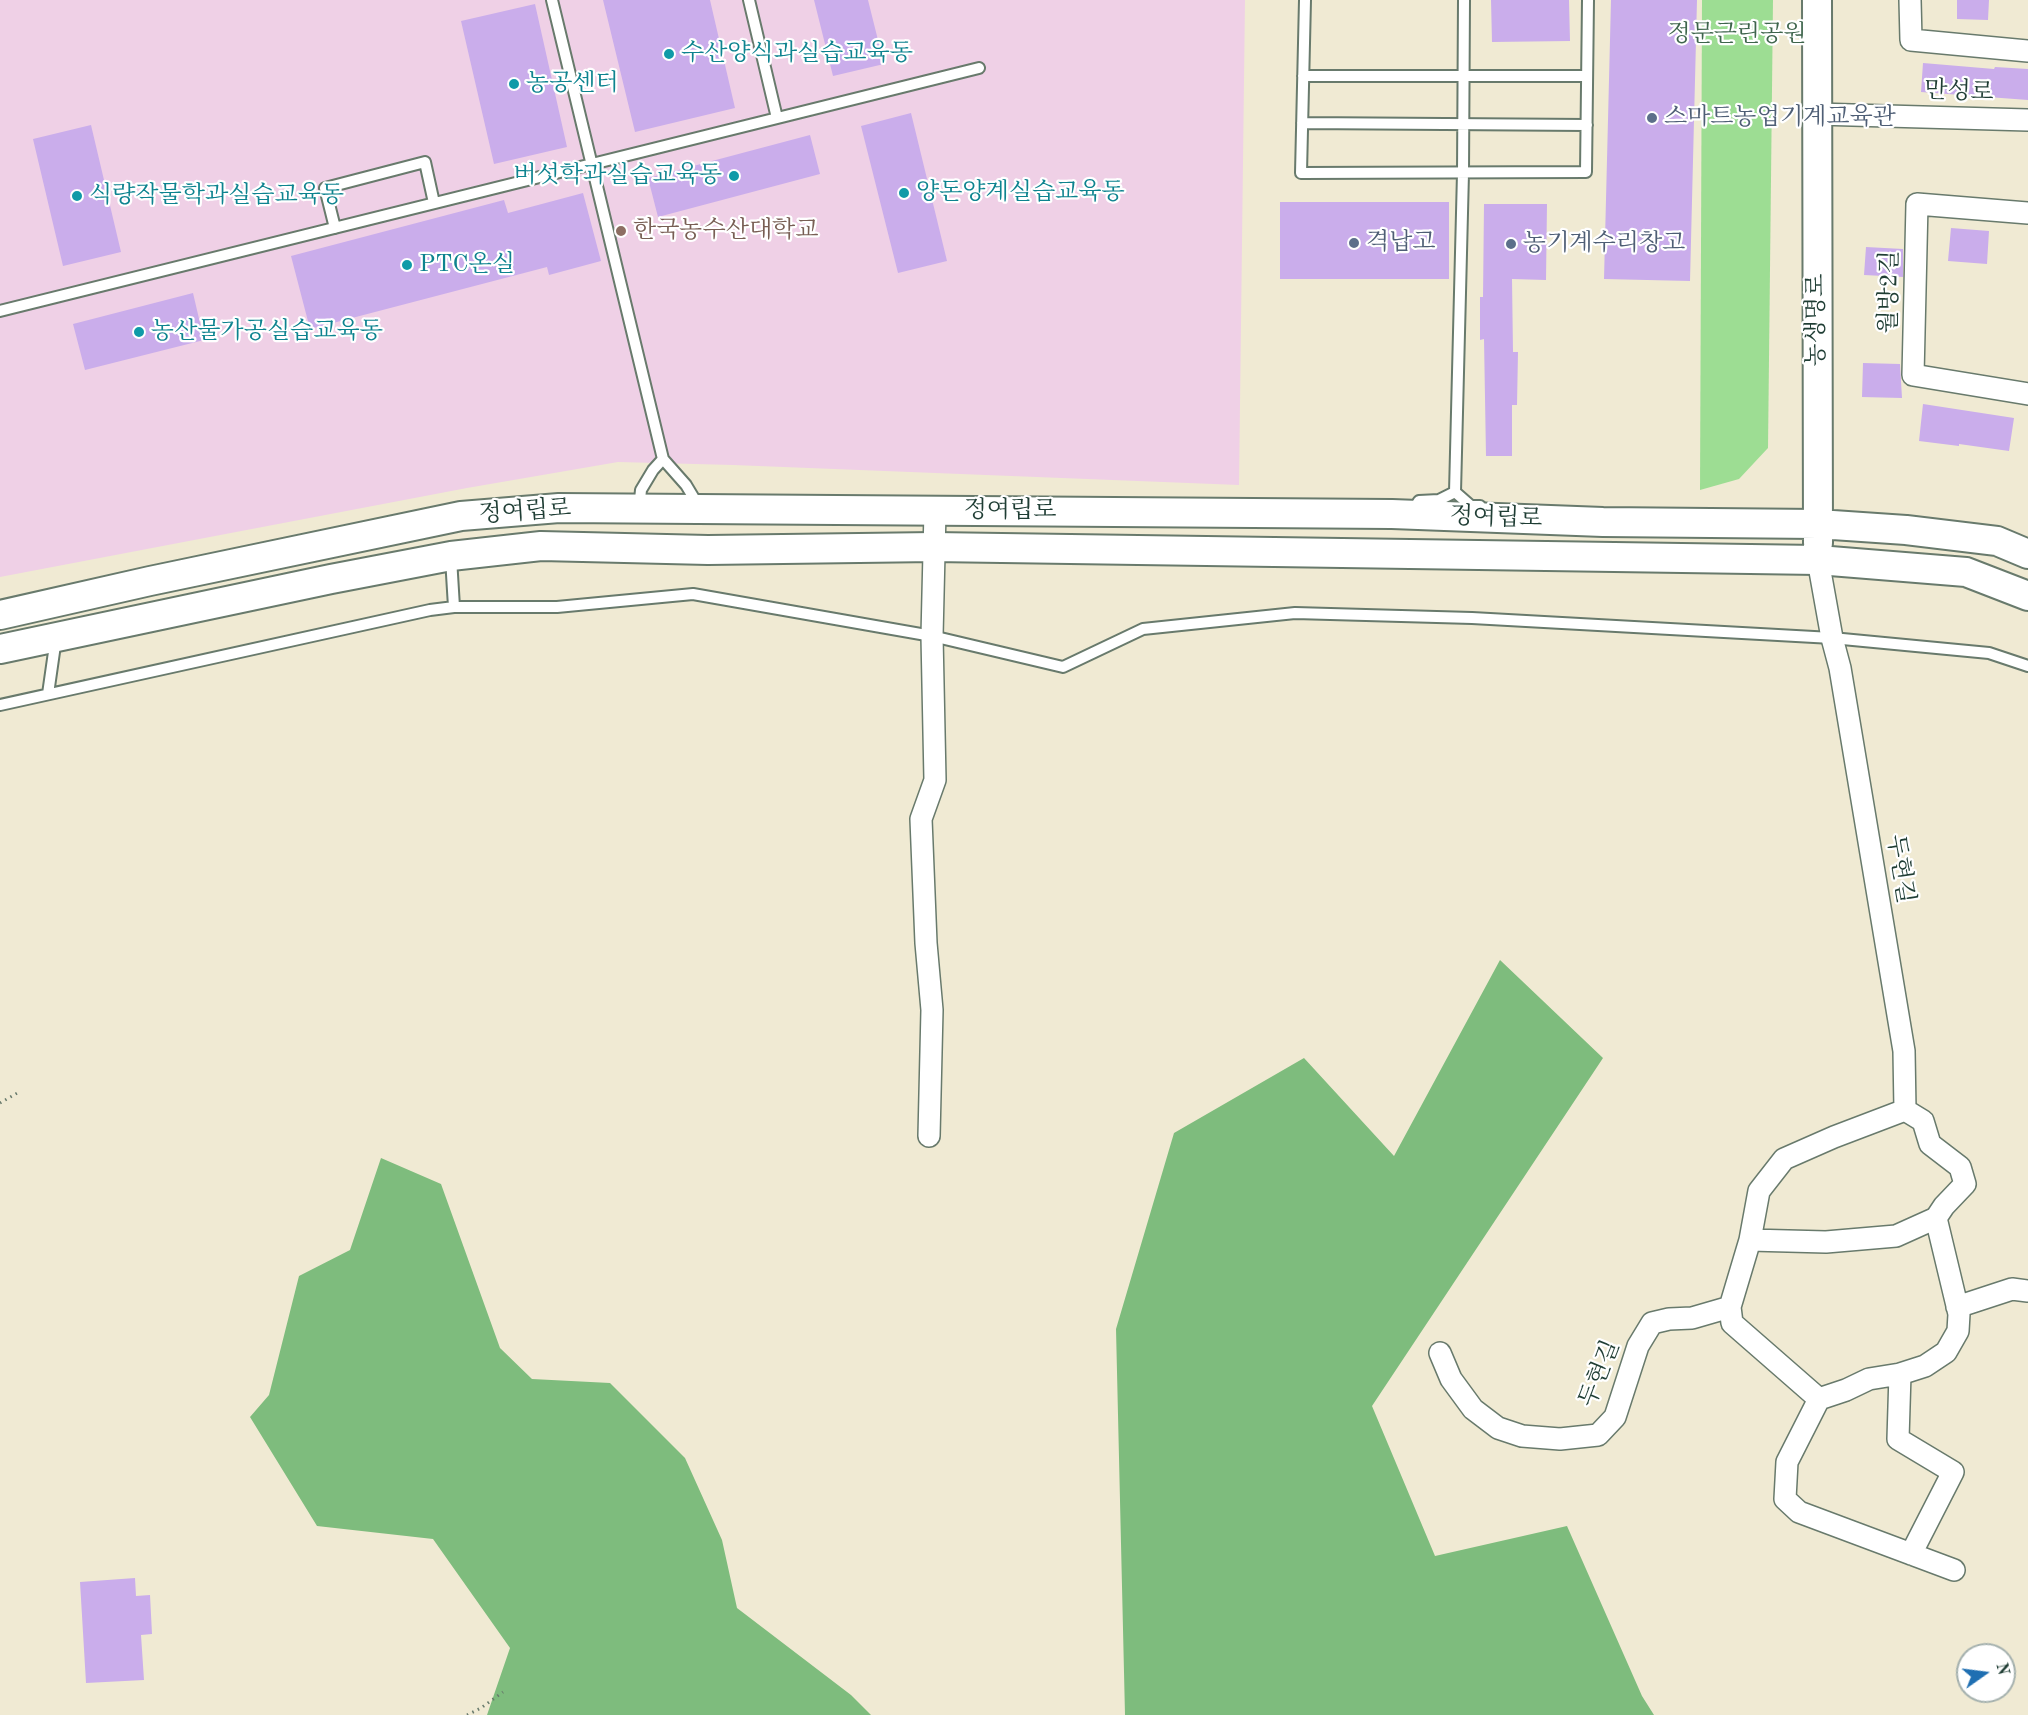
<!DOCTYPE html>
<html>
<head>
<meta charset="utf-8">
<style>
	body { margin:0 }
	#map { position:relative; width:2028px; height:1715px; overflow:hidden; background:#f0ead3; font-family:"Old Standard TT",serif }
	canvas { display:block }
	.north { position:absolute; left:1956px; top:1643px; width:60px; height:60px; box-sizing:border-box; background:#fff; border:2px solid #a5b1ae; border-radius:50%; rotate:76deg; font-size:16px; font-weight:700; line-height:24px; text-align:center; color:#1f3d34 }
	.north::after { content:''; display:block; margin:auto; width:21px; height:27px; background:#1f6fb2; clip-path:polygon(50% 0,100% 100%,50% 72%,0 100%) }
</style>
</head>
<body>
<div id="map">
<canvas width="2028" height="1715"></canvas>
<div class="north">N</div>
</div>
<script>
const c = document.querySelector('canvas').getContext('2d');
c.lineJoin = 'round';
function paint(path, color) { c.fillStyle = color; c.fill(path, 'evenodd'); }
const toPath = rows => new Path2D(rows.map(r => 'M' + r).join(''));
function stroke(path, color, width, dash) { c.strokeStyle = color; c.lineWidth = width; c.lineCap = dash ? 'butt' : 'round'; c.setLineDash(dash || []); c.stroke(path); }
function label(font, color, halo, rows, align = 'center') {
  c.font = font + ' "Old Standard TT","Noto Serif KR",serif'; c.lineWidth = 4.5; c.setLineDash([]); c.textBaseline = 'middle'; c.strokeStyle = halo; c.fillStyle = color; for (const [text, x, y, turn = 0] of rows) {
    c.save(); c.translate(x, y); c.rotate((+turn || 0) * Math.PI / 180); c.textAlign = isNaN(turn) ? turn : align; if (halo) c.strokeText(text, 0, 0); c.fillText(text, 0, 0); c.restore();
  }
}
const built = toPath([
	[0,0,1245,0,1239,485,733,465,618,462,467,488,0,577]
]);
const green = toPath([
	[1702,0,1773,0,1768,448,1739,479,1700,490]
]);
const forest = toPath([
	[1500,960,1603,1058,1372,1406,1435,1556,1567,1526,1642,1696,1654,1715,1125,1715,1116,1329,1174,1133,1304,1058,1394,1156],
	[381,1158,441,1184,500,1348,532,1379,610,1383,685,1458,722,1540,737,1608,851,1695,871,1715,487,1715,510,1648,433,1539,317,1526,250,1417,269,1395,299,1276,350,1250]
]);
const building = toPath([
	[603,0,710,0,735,108,635,132],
	[814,0,868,0,884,64,833,76],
	[1491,0,1569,0,1570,41,1492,42],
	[1611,0,1697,0,1690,281,1604,279],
	[1957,0,1989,0,1988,20,1957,19],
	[535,4,567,147,494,164,461,21],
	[1923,63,1994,69,1995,67,2028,69,2028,100,1921,92],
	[911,113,947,261,898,273,861,126],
	[91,125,121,252,63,266,33,139],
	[810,135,820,174,658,217,648,178],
	[583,193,601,261,549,275,547,267,310,329,291,256,504,200,508,213],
	[1280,202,1449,202,1449,279,1280,279],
	[1484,204,1547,204,1546,280,1512,279,1513,352,1518,352,1517,405,1512,405,1512,456,1486,456,1484,339,1480,340,1480,297,1483,297],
	[1951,228,1989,231,1987,264,1948,261],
	[1866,247,1903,249,1903,277,1864,275],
	[193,293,204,340,85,370,73,324],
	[1863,363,1900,364,1902,398,1862,397],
	[1923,404,2014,418,2009,451,1959,444,1959,446,1919,441],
	[135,1578,136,1596,150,1595,152,1634,141,1635,144,1680,86,1683,80,1582]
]);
const path = toPath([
	[0,1103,19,1092],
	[467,1715,481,1708,503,1692]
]);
const lane = toPath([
	[552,0,663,459,686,485,698,505],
	[749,0,777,118],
	[1305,0,1301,173,1586,172,1588,0],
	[1303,76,1587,76],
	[1302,123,1587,125],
	[335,228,325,188,425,162,434,203],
	[0,311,979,68],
	[1455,492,1463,173,1464,0],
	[1455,492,1471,506,1480,506],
	[639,509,641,490,653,470,663,459],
	[1414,509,1419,501,1439,500,1455,492],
	[451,558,454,607,557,607,693,594,932,636,1063,667,1143,629,1295,613,1472,618,1832,638,1989,653,2028,666],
	[48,694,56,638],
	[0,705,430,610,454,607]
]);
const street = toPath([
	[1910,0,1911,40,2028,51],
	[1817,114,2028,120],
	[2028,213,1917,204,1913,375,2028,394],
	[1818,560,1832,638,1840,668,1904,1051,1905,1110,1834,1137,1784,1159,1759,1191,1750,1240,1730,1307,1732,1323,1819,1399,1787,1462,1785,1499,1799,1512,1954,1570],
	[929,1136,932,1010,926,943,921,819,935,780,932,636,935,511],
	[1750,1240,1826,1242,1896,1236,1936,1218],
	[1957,1307,2012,1289,2028,1291],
	[1440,1353,1451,1379,1473,1409,1498,1428,1522,1436,1560,1439,1598,1435,1615,1417,1638,1346,1652,1323,1669,1319,1692,1318,1730,1307],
	[1900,1374,1898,1439,1953,1472,1911,1554],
	[1819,1399,1846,1390,1869,1379,1900,1374,1925,1366,1946,1352,1958,1331,1959,1314,1936,1218,1944,1206,1965,1184,1960,1167,1930,1144,1923,1121,1905,1110]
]);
const secondary = toPath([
	[1817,0,1818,543],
	[0,615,150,581,461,516,559,508,1392,514,1603,522,1818,524,1906,530,1997,541,2028,554],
	[0,649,331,579,451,556,541,546,708,550,934,547,1818,560,1966,572,2028,596]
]);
const markers = [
	[669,54,6,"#0f9aa8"],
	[514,84,6,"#0f9aa8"],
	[1652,118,6,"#5c6f8a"],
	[734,176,6,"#0f9aa8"],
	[904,193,6,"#0f9aa8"],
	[77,196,6,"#0f9aa8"],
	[621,231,6,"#8d6e63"],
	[1354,243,6,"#5c6f8a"],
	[1511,244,6,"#5c6f8a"],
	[407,265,6,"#0f9aa8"],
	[139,332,6,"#0f9aa8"]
];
const parkNames = [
	["정문근린공원",1737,35]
];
const cultureNames = [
	["수산양식과실습교육동",681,54],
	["농공센터",526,84],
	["버섯학과실습교육동",722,176,"right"],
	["양돈양계실습교육동",916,193],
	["식량작물학과실습교육동",89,196],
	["PTC온실",419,265],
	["농산물가공실습교육동",151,332]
];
const streetNames = [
	["만성로",1959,92,2],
	["월방2길",1890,292,-89],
	["농생명로",1817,320,-90],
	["정여립로",1010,511],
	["정여립로",525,512,-4],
	["정여립로",1496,518,2],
	["두현길",1900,869,81],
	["두현길",1600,1374,-68]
];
const serviceNames = [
	["스마트농업기계교육관",1664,118],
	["격납고",1366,243],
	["농기계수리창고",1523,244]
];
const educationNames = [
	["한국농수산대학교",633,231]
];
paint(built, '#efd0e6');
paint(green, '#9ddd93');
paint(forest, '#7ebc7d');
paint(building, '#caadeb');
stroke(lane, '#687a6c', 14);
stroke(street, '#687a6c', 24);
stroke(secondary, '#687a6c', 32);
stroke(path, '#687a6c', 3, [1.5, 4.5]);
stroke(lane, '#fff', 10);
stroke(street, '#fff', 21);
stroke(secondary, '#fff', 28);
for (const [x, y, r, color] of markers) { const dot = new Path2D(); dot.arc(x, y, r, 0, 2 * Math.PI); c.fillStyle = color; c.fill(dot); stroke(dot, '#fff', 2); }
label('24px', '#3e654c', '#fff', parkNames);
label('24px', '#0d838f', '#fff', cultureNames, 'left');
label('24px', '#1f3d34', '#fff', streetNames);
label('24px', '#4e5e75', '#fff', serviceNames, 'left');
label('24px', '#785e54', '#fff', educationNames, 'left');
</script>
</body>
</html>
